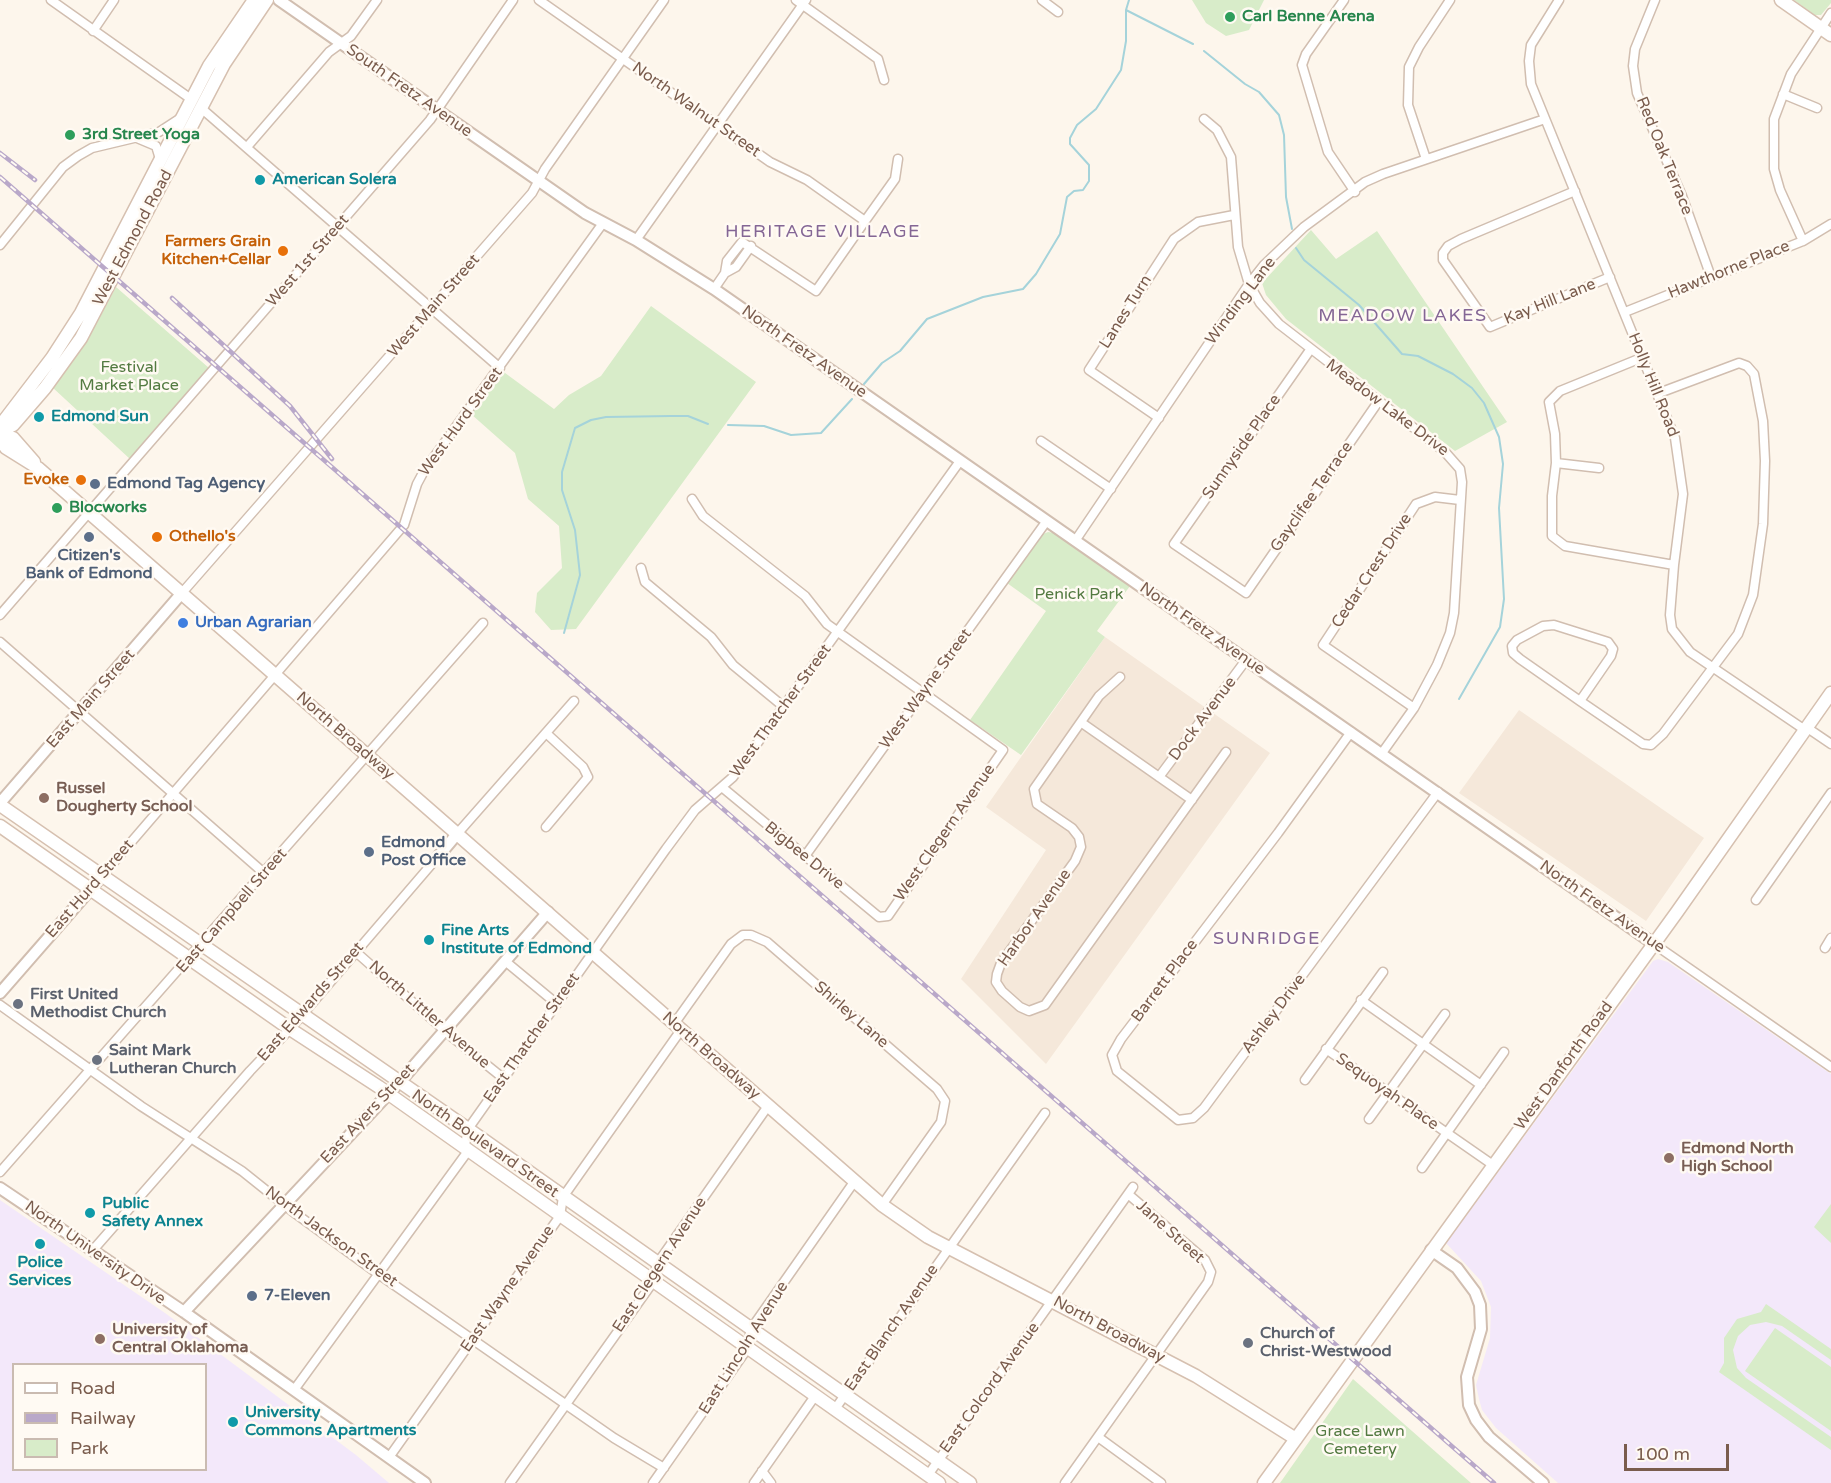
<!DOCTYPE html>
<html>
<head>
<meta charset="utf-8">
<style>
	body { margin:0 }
	#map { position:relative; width:1831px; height:1483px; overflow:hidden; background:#fdf6ec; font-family:"Varela Round",sans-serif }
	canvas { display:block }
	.legend { position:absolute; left:12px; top:1363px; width:195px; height:108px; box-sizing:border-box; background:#fffaf3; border:2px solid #cabbb1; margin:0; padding:8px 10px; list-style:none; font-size:18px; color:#7a5c4d }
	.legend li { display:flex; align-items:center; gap:12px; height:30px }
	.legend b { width:30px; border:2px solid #cabbb1 }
	.scale { position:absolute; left:1624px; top:1444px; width:105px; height:27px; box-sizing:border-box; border:3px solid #7a5c4d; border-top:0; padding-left:8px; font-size:18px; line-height:21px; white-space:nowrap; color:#7a5c4d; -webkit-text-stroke:4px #fffaf3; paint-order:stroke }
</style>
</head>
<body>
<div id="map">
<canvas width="1831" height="1483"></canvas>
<ul class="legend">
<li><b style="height:8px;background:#fff"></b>Road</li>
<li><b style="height:8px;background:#b9a8c9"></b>Railway</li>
<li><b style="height:16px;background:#d8ecc9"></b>Park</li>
</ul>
<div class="scale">100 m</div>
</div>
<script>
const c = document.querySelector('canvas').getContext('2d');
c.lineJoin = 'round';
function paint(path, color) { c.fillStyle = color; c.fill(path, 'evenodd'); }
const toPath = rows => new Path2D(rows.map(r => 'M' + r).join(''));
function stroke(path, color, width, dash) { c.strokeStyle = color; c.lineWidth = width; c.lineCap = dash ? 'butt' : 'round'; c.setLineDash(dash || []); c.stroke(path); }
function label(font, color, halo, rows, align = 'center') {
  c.font = font + ' "Varela Round",sans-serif'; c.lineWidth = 5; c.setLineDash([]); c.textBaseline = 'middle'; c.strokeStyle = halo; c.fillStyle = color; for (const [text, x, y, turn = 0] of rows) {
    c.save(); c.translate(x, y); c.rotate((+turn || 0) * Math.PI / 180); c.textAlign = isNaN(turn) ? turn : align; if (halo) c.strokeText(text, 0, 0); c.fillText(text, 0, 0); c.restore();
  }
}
const residential = toPath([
	[1105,637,1270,753,1046,1064,961,979,1046,850,986,807],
	[1519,710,1704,838,1646,921,1459,793]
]);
const education = toPath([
	[1658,959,1668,962,1831,1074,1831,1483,1558,1483,1496,1428,1482,1410,1479,1399,1476,1385,1490,1338,1491,1307,1481,1281,1446,1243,1653,961],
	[0,1200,165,1313,356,1455,389,1483,0,1483],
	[206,1364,206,1470,14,1470,14,1364]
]);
const green = toPath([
	[1192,0,1264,0,1249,30,1226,36,1206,23],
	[1794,0,1831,0,1831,3,1821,15,1815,15],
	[1311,230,1336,259,1377,231,1507,422,1455,451,1286,319,1266,295,1262,283],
	[116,287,209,368,130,459,52,387,86,343],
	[651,306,756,382,576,629,551,630,535,612,537,593,562,568,559,526,528,499,515,453,471,414,501,370,554,409,569,395,601,376],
	[1048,532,1054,533,1130,586,1097,631,1105,637,1021,755,970,720,1046,611,1007,583,1041,535],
	[1831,1204,1831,1243,1814,1227],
	[1766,1304,1831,1349,1831,1360,1782,1326,1766,1322,1750,1325,1738,1336,1733,1350,1737,1368,1746,1378,1831,1437,1831,1450,1719,1372,1724,1363,1724,1338,1737,1319,1761,1312],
	[1775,1328,1831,1367,1831,1431,1745,1371],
	[1353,1379,1471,1483,1280,1483]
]);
const stream = toPath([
	[1126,10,1193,44],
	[1204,51,1245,84,1259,92,1279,115,1284,135,1286,197,1292,229],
	[1296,248,1304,260,1359,305,1402,354,1418,356,1453,374,1472,388,1484,403,1499,437,1503,464,1499,508,1504,599,1500,627,1459,699],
	[864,384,882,363,900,351,927,319,983,297,1023,289,1036,274,1060,234,1067,197,1074,191,1083,190,1089,181,1089,165,1070,144,1070,138,1077,125,1096,109,1121,70,1126,41,1126,10,1129,0],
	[728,425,764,426,791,435,821,433,852,399],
	[564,633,580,575,575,530,562,490,562,472,575,428,591,420,606,417,671,416,688,416,708,424]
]);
const minor = toPath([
	[51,0,191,99],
	[539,0,770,162,807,180,865,221,895,179,898,159],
	[796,0,878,59,884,80],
	[1042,0,1058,12],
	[1344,0,1306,54,1302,65,1328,152,1355,192],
	[1559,0,1531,45,1529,61,1531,84,1675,438,1683,494,1674,565,1670,615,1672,629,1690,652,1805,730],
	[1655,0,1635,49,1633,66,1637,93,1682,196,1711,277],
	[93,31,114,0],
	[1783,94,1817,108],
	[201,108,500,368],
	[1204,119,1217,130,1231,157,1238,247,1249,284,1260,303,1279,324,1445,452,1460,469,1462,482,1454,613,1450,633,1437,665,1414,708,1382,753],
	[137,138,156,146,160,159],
	[247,147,329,52,351,36,377,0],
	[1426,159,1408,105,1409,67,1419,47,1450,0],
	[1575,191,1461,239,1448,246,1443,253,1443,260,1490,327,1610,277],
	[636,240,806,0],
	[1803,241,1780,190,1774,169,1774,119,1791,74,1831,13],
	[0,245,63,167,78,156,92,148,159,132,179,119],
	[725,273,736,267,751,246],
	[714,289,725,273,727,261,742,242,816,291,865,221],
	[1625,312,1803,241,1831,224],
	[1310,350,1174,544,1246,593,1378,402],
	[1641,358,1560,391,1549,402,1555,434,1556,463,1552,496,1552,536,1565,546,1674,565],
	[1159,418,1089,370,1174,239,1198,222,1234,215],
	[1041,441,1111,489],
	[1556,463,1599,468],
	[692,499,703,516,805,596,827,624,1003,750,888,916,879,917,723,788],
	[1075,541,1249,284,1264,265,1304,227,1365,182,1383,174,1545,119],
	[641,568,645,582,711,637,733,665,784,707],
	[181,594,532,193,545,169,664,0],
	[0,615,430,120,513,0],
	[0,642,265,874],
	[1120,677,1099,696,1034,789,1037,804,1072,828,1079,837,1081,847,1075,861,1001,963,997,974,996,982,1002,991,1020,1007,1029,1011,1045,1005,1226,752],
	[1580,701,1611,656,1613,649,1608,642,1554,625,1543,626,1517,640,1512,646,1513,653,1520,659,1580,701,1643,744,1651,745,1663,734,1738,634,1753,595,1763,524,1765,461,1763,421,1754,374,1747,366,1739,363,1659,393],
	[1414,708,1323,645,1416,504,1435,497,1460,500],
	[1082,723,1192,800],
	[1806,727,1831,744],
	[1351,732,1278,833,1121,1039,1112,1055,1117,1071,1178,1120,1193,1118,1204,1108,1438,792],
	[546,733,583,767,588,777,546,827],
	[1159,777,1246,660],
	[457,834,574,701],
	[805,856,1046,522],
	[102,876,404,525,417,484,424,471,603,223],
	[1756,900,1831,793],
	[1654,944,1831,1067],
	[1825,948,1831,938],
	[356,952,452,1037,503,1078],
	[505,961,557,1004],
	[1361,1000,1481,1085],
	[0,1005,141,1106,242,1171,292,1211,377,1273,614,1438,664,1468],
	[674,1024,731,944,743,935,751,935,767,942,937,1089,945,1101,941,1122,882,1205],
	[1326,1049,1493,1165],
	[1305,1080,1383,972],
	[1369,1119,1445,1014],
	[1422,1168,1504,1052],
	[0,1172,483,623],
	[93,1250,250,1071,290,1029,436,859],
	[294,1390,468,1151,465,1145,468,1129,666,849,695,810,733,777,960,461],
	[835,1409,1045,1113],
	[1098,1437,1161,1483],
	[390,1456,560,1216,563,1197,681,1030],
	[762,1471,771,1483],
	[928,1475,1133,1187],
	[510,1483,653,1282,657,1264,768,1106],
	[653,1483,747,1349,751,1329,854,1182],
	[754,1483,815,1396],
	[1065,1483,1208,1282,1211,1272,1205,1260,1128,1194]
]);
const tertiary = toPath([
	[279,0,585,213,636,240,714,289,1654,944],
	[0,803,181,594],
	[436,859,457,834],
	[0,993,102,876],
	[0,1188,184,1312,425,1483],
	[1431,1250,1457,1268,1475,1292,1480,1305,1481,1329,1467,1377,1469,1405,1476,1420,1489,1437,1543,1483],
	[184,1312,405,1076,548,912]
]);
const secondary = toPath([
	[1781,0,1831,35],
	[0,426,52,358,81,313,209,66,254,0],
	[0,431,13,425,45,388,81,338,224,64,267,0],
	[0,434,13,438,34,462],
	[0,439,6,448,38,468,882,1205,928,1237,1196,1376,1296,1439],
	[0,805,468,1129,970,1483],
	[0,826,290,1029,379,1087,939,1483],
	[1264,1483,1677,912,1831,693]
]);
const rail = toPath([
	[0,153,35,180],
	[0,177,1494,1483],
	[172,298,290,406,332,459]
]);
const markers = [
	[1230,17,6,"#2e9e5b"],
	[70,135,6,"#2e9e5b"],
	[260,180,6,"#0f9aa8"],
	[283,251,6,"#e8710a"],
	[39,417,6,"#0f9aa8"],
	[81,480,6,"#e8710a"],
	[95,484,6,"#5c6f8a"],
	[57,508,6,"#2e9e5b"],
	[89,537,6,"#5c6f8a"],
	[157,537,6,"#e8710a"],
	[183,623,6,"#3f7fe0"],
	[44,798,6,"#8d6e63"],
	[369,852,6,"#5c6f8a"],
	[429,940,6,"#0f9aa8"],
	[18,1004,6,"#6b7280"],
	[97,1060,6,"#6b7280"],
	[1669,1158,6,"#8d6e63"],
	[90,1213,6,"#0f9aa8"],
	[40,1244,6,"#0f9aa8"],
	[252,1296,6,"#5c6f8a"],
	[100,1339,6,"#8d6e63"],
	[1248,1343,6,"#6b7280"],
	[233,1422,6,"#0f9aa8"]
];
const leisureNames = [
	["Carl Benne Arena",1242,17],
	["3rd Street Yoga",82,135],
	["Blocworks",69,508]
];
const streetNames = [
	["South Fretz Avenue",409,91,35],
	["North Walnut Street",696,110,35],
	["Red Oak Terrace",1664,156,68],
	["West Edmond Road",133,238,-62],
	["West 1st Street",308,261,-49],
	["Hawthorne Place",1729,270,-22],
	["Winding Lane",1241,301,-53],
	["Kay Hill Lane",1550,302,-22],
	["West Main Street",434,306,-49],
	["Lanes Turn",1126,312,-58],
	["North Fretz Avenue",804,352,35],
	["Holly Hill Road",1653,385,68],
	["Meadow Lake Drive",1387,408,37],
	["West Hurd Street",461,422,-54],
	["Sunnyside Place",1242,447,-55],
	["Gayclifee Terrace",1312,497,-55],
	["Cedar Crest Drive",1372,571,-57],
	["North Fretz Avenue",1202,629,35],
	["West Wayne Street",926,689,-54],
	["East Main Street",91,699,-49],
	["West Thatcher Street",781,711,-54],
	["Dock Avenue",1203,719,-53],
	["North Broadway",345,736,41],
	["West Clegern Avenue",945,833,-55],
	["Bigbee Drive",804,856,39],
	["East Hurd Street",90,889,-49],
	["North Fretz Avenue",1602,907,35],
	["East Campbell Street",232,911,-49],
	["Harbor Avenue",1035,918,-55],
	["Barrett Place",1165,981,-53],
	["East Edwards Street",311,1002,-49],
	["Ashley Drive",1274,1014,-53],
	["North Littler Avenue",429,1015,41],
	["Shirley Lane",851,1015,41],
	["East Thatcher Street",532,1038,-55],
	["North Broadway",711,1056,41],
	["West Danforth Road",1564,1066,-54],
	["Sequoyah Place",1387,1092,35],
	["East Ayers Street",368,1114,-47],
	["North Boulevard Street",485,1144,35],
	["Jane Street",1170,1232,42],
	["North Jackson Street",331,1237,36],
	["North University Drive",95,1253,35],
	["East Clegern Avenue",660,1265,-57],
	["East Wayne Avenue",508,1289,-55],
	["East Blanch Avenue",892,1328,-55],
	["North Broadway",1109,1330,28],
	["East Lincoln Avenue",744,1348,-58],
	["East Colcord Avenue",990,1388,-54]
];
const cultureNames = [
	["American Solera",272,180],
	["Edmond Sun",51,417],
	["Fine Arts",441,931],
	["Institute of Edmond",441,949],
	["Public",102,1204],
	["Safety Annex",102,1222],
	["Police",40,1263,"center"],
	["Services",40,1281,"center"],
	["University",245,1413],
	["Commons Apartments",245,1431]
];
const foodNames = [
	["Farmers Grain",271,242],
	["Kitchen+Cellar",271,260],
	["Evoke",69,480],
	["Othello's",169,537,"left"]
];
const parkNames = [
	["Festival",129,368],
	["Market Place",129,386],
	["Penick Park",1079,595],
	["Grace Lawn",1360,1432],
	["Cemetery",1360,1450]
];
const serviceNames = [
	["Edmond Tag Agency",107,484],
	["Citizen's",89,556,"center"],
	["Bank of Edmond",89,574,"center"],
	["Edmond",381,843],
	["Post Office",381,861],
	["7-Eleven",264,1296]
];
const shopNames = [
	["Urban Agrarian",195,623]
];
const educationNames = [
	["Russel",56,789],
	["Dougherty School",56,807],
	["Edmond North",1681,1149],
	["High School",1681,1167],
	["University of",112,1330],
	["Central Oklahoma",112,1348]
];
const worshipNames = [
	["First United",30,995],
	["Methodist Church",30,1013],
	["Saint Mark",109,1051],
	["Lutheran Church",109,1069],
	["Church of",1260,1334],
	["Christ-Westwood",1260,1352]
];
const neighbourhoodNames = [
	["HERITAGE VILLAGE",823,232],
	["MEADOW LAKES",1403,316],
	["SUNRIDGE",1267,939]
];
paint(residential, '#f5e8da');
paint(education, '#f3e8fa');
paint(green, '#d8ecc9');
stroke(stream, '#a5d3da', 2);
stroke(minor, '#d1beb0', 11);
stroke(tertiary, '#d1beb0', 14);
stroke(secondary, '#d6c0b0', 15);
stroke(minor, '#fff', 8);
stroke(tertiary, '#fff', 10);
stroke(secondary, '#fff', 12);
stroke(rail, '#b9a8c9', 4.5);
stroke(rail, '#fffaf3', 2, [7]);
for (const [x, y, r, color] of markers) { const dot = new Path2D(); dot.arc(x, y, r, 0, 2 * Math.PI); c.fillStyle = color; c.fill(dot); stroke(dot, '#fffaf3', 2); }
label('bold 16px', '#27864d', '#fffaf3', leisureNames, 'left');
label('16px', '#7a5c4d', '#fffaf3', streetNames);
label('bold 16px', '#0d838f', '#fffaf3', cultureNames, 'left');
label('bold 16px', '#c56008', '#fffaf3', foodNames, 'right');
label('16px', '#537a41', '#fffaf3', parkNames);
label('bold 16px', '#4e5e75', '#fffaf3', serviceNames, 'left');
label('bold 16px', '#366cbe', '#fffaf3', shopNames, 'left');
label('bold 16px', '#785e54', '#fffaf3', educationNames, 'left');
label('bold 16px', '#5b616d', '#fffaf3', worshipNames, 'left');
c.letterSpacing = '1.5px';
label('18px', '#846695', '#fffaf3', neighbourhoodNames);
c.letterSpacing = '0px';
</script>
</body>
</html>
